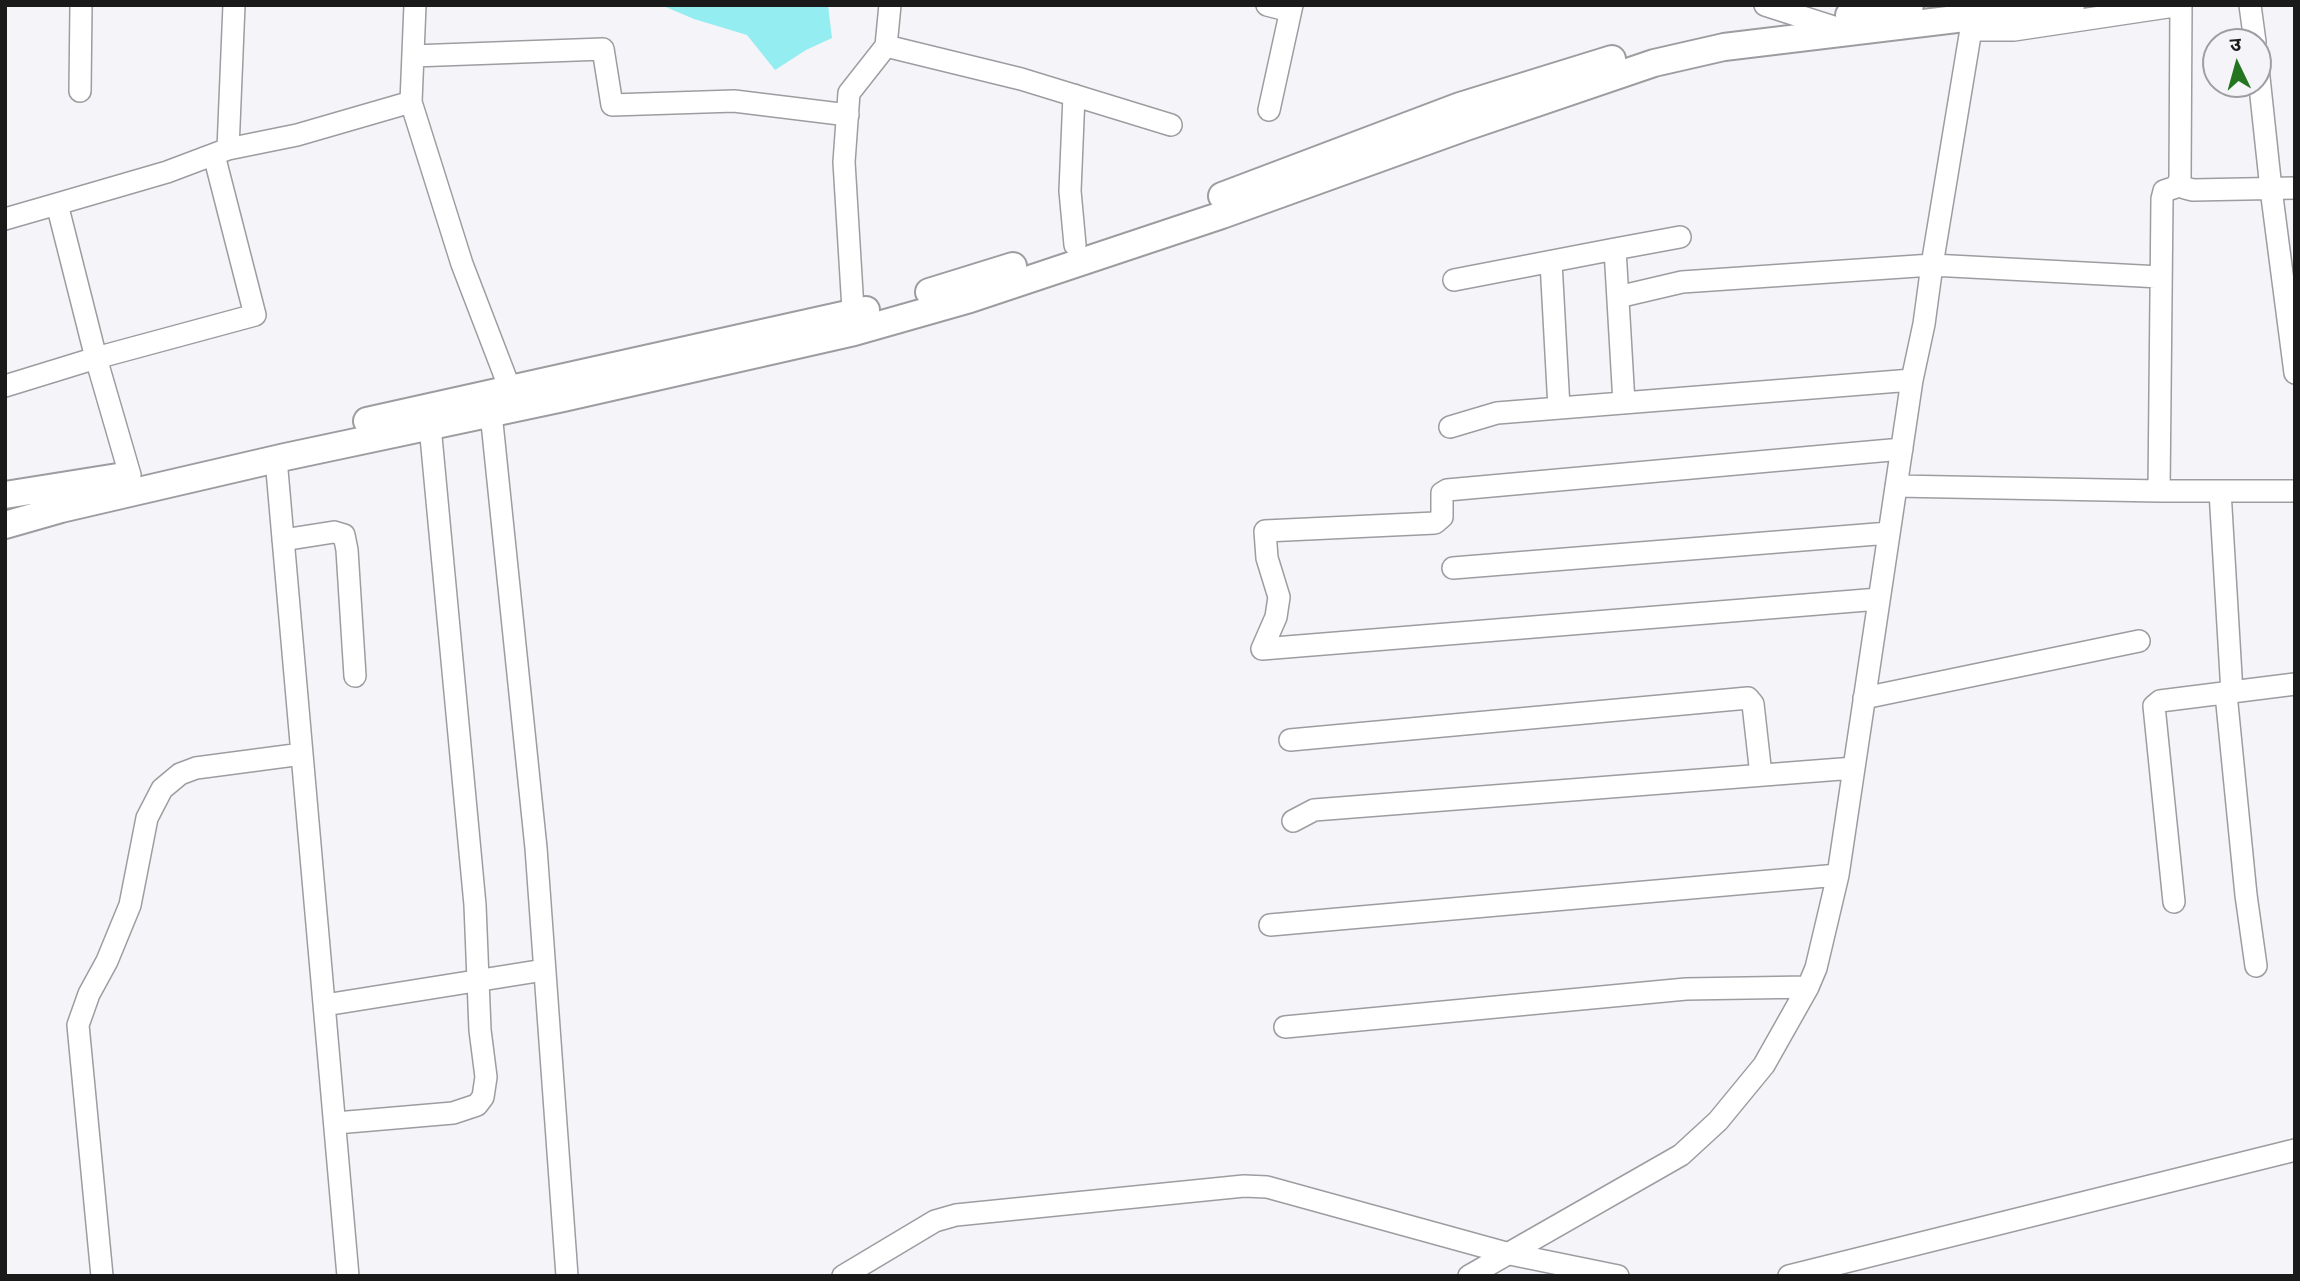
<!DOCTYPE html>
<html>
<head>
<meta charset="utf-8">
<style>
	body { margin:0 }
	#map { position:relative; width:2300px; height:1281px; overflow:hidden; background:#f5f4f8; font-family:"IBM Plex Sans","Noto Sans Devanagari",sans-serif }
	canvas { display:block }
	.frame { position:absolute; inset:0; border:7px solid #1b1a1b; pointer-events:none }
	.north { position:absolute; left:2202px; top:28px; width:70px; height:70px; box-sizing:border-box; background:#f5f4f8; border:2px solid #9e9da0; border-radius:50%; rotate:355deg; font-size:19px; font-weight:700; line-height:28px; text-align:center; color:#1b1a1b }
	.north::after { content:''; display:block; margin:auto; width:24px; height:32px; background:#23751f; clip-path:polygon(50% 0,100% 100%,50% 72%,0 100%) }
</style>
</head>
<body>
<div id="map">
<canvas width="2300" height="1281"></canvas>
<div class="frame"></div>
<div class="north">उ</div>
</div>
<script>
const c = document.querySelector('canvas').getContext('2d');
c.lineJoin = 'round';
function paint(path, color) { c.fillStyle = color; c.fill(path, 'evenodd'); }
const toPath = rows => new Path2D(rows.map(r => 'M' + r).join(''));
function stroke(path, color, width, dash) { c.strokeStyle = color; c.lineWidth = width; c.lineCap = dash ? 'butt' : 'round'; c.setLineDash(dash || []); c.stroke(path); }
const water = toPath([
	[661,5,828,5,832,38,806,50,775,70,747,35,694,19]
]);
const minor = toPath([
	[415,5,411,102,462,264,510,389],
	[1267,5,1290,11],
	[1765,5,1846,31],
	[2250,5,2255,42],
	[1971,30,2014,30,2181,5],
	[886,46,1021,79,1171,125],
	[413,56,603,49,612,105,734,101,848,115],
	[2258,68,2271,189,2295,373],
	[80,91,81,5],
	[1074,95,1070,191,1075,245],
	[1269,110,1292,5],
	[228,149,234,5],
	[2180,183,2185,188,2193,190,2295,188],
	[57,204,167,172,228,149,297,135,411,102],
	[5,219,57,204,96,358,130,475],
	[1615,249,1680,237],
	[1551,262,1559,408],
	[1454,280,1615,249,1624,403],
	[1618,297,1682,282,1932,265,2160,277],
	[854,326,844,162,849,93,886,46,890,5],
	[5,386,96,358,255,315,214,155],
	[491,413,536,848,567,1276],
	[1450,427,1497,413,1912,380],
	[276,459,348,1276],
	[1896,486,2159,491,2295,491],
	[2159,491,2162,199,2164,191,2176,187,2180,179,2181,5],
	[2220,491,2232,693],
	[283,540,334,532,344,535,347,550,355,676],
	[1453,568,1889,533],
	[1879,599,1262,649,1276,617,1279,597,1267,558,1265,531,1435,523,1442,517,1442,493,1447,490,1902,449],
	[2226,694,2246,895,2256,966],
	[1864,698,2139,641],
	[1290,740,1748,698,1753,704,1761,775],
	[1293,821,1314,810,1854,768],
	[2174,902,2154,706,2160,701,2295,684],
	[1270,925,1838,875],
	[325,1005,544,970],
	[1285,1027,1686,989,1808,987],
	[336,1123,453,1113,477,1105,483,1097,486,1077,480,1030,475,905,430,426],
	[102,1276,78,1025,89,994,107,961,130,905,147,818,162,789,180,774,196,768,302,754],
	[843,1276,935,1221,956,1215,1244,1186,1267,1187,1510,1254,1618,1276],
	[1469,1276,1681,1155,1718,1121,1764,1065,1808,987,1816,968,1838,875,1912,380,1924,324,1932,265,1975,5],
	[1789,1276,2295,1150]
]);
const major = toPath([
	[1849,15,1910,5],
	[1222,196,1460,106,1612,59],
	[929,292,1013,266],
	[367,421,866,310],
	[5,495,124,476],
	[5,525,61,509,285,457,563,398,854,332,970,299,1222,215,1466,127,1654,63,1724,47,1973,17,2017,14,2071,5]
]);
paint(water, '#93edf1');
stroke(minor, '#9e9ca0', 24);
stroke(major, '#9e9ca0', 30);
stroke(minor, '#fff', 21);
stroke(major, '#fff', 26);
</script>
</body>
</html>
